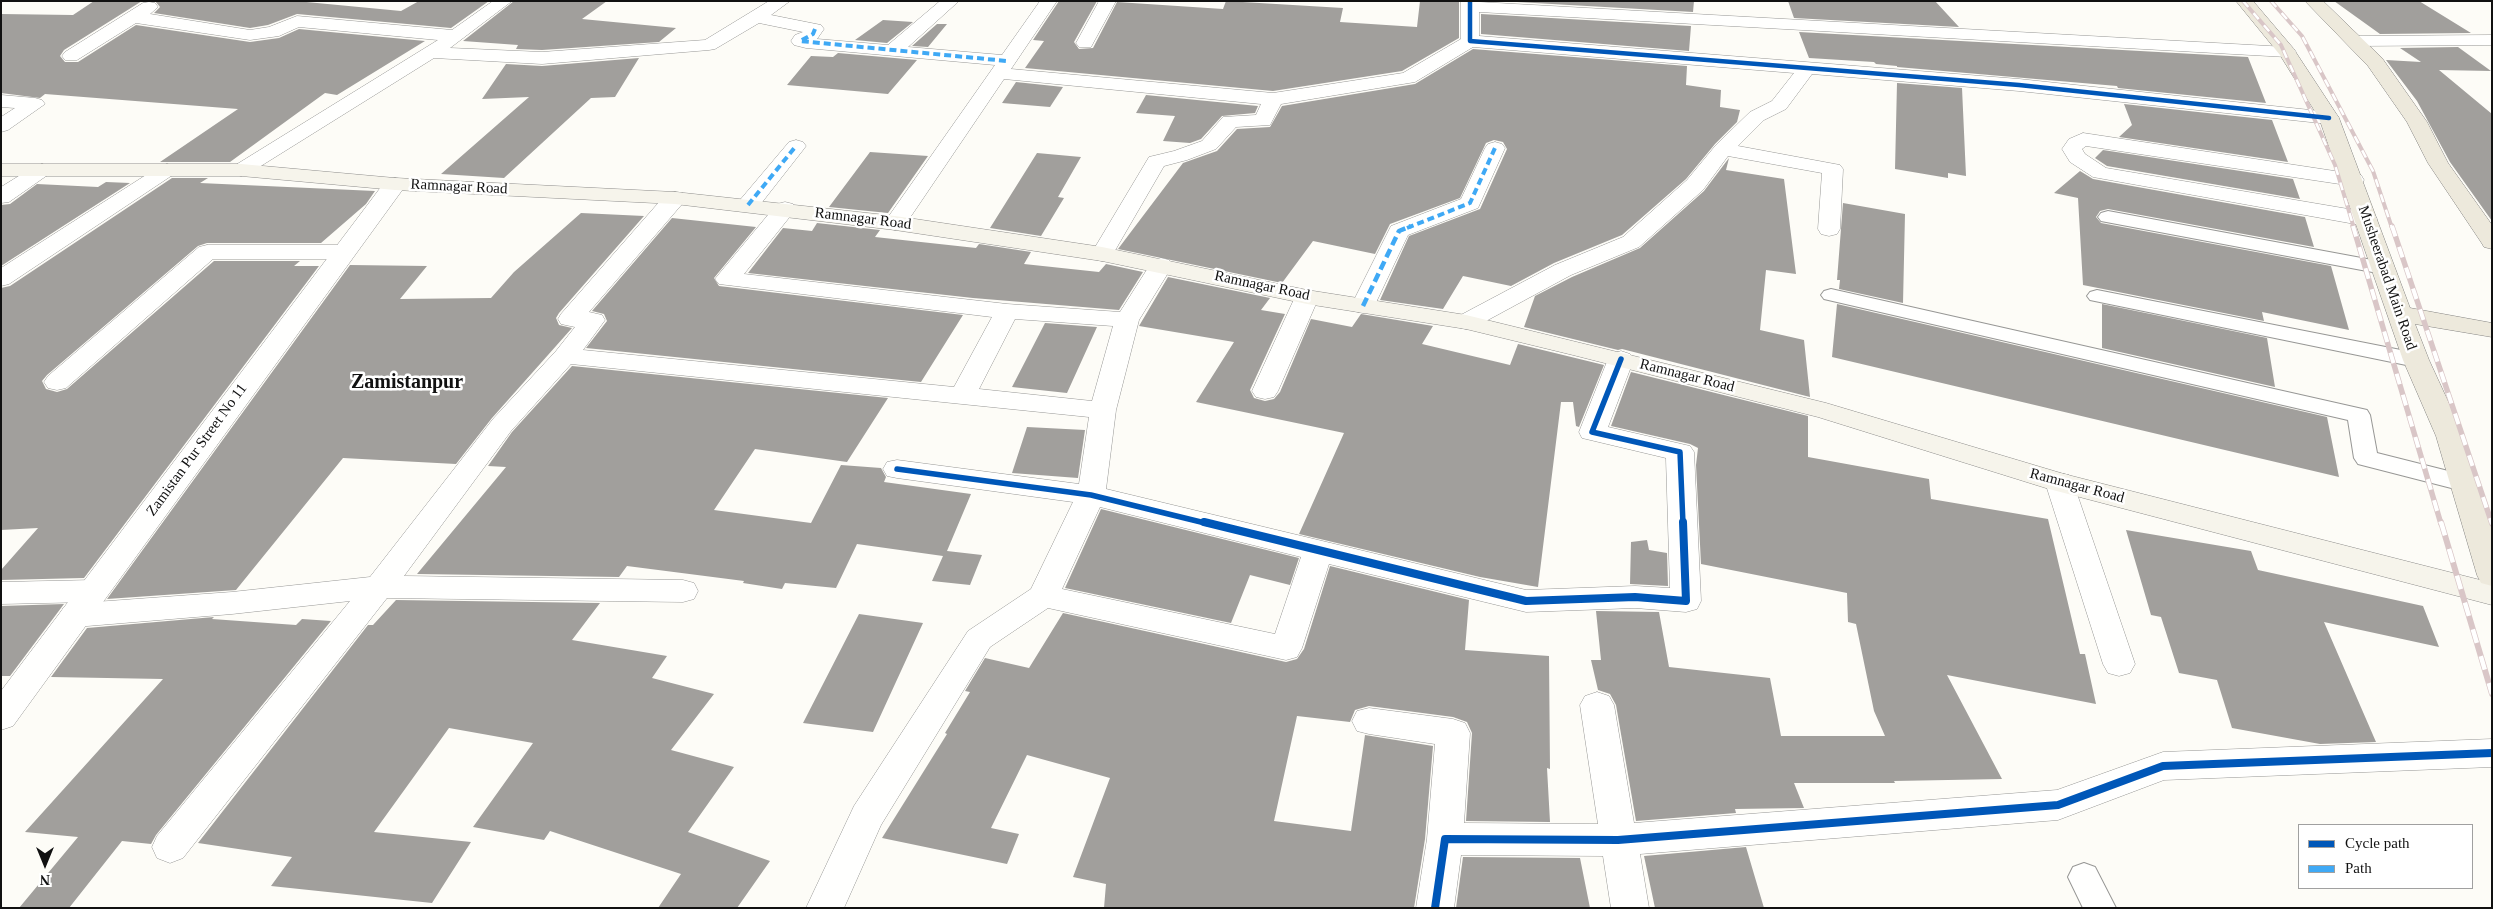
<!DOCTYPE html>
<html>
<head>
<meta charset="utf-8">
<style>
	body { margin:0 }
	#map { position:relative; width:2493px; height:909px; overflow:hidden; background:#fdfcf7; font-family:Georgia,serif }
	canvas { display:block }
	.frame { position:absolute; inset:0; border:2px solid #111; pointer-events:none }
	.legend { position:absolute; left:2298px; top:824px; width:175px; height:65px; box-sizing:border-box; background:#fff; border:1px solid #a0a0a0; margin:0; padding:6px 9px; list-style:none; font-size:15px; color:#111 }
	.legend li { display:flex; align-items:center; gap:10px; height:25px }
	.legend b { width:25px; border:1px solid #a0a0a0 }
	.north { position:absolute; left:20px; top:839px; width:50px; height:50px; -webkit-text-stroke:4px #fff; paint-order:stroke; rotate:180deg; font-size:14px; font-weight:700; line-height:20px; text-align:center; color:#111 }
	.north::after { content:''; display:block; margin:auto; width:18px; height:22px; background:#111; clip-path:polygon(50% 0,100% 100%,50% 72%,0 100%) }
</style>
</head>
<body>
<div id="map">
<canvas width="2493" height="909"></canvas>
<div class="frame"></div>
<ul class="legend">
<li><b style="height:6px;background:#0057b8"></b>Cycle path</li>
<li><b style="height:6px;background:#3fa9f5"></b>Path</li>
</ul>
<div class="north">N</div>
</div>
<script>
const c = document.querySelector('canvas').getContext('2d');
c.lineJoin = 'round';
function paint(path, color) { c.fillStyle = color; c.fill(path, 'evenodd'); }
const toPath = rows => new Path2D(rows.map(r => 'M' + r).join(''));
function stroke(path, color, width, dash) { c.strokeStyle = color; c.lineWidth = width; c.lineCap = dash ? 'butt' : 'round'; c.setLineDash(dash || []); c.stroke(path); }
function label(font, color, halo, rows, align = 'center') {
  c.font = font + ' Georgia,serif'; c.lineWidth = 5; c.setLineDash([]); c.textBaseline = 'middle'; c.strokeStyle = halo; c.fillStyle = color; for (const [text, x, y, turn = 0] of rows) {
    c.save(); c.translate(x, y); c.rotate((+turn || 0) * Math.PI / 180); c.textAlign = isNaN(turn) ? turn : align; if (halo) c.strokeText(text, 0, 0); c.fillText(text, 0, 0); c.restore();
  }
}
const building = toPath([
	[94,1,142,1,64,50,60,56,65,62,78,62,136,25,250,42,279,38,299,29,425,41,337,95,325,93,230,162,160,162,238,109,45,94,40,98,1,93,1,14,73,15],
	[155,1,296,1,401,11,419,1,489,1,451,28,297,14,268,25,250,28,154,13,160,7],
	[514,1,607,1,582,19,676,28,659,42,542,50,516,49,518,45,463,41],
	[1059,1,1097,1,1074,42,1079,49,1093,48,1117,2,1223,9,1226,1,1343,8,1340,22,1417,27,1420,1,1459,1,1459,38,1402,71,1273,91,1025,68,1044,41,1033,40],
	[1499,1,1694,1,1693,12],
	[1788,1,1935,1,1959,27,1794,18],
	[2334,1,2419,1,2471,33,2380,34],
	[1481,14,1691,26,1689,51,1481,34],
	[883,20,913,22,887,43,855,40],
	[937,24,947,24,928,47,912,46],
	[1799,32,2248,57,2266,103,2118,88,2117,86,1897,67,1897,66,1876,64,1874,62,1809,58],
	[2458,47,2491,71,2439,70,2492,114,2492,221,2450,162,2417,101,2386,60,2421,62,2400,48],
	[1473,49,1687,66,1686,85,1721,90,1720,107,1740,110,1737,122,1715,144,1686,179,1622,235,1554,263,1511,286,1463,276,1443,309,1380,300,1409,236,1480,209,1507,149,1503,142,1494,140,1486,143,1460,198,1390,224,1375,254,1313,241,1282,283,1118,249,1183,163,1217,151,1237,129,1270,127,1282,106,1415,84],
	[838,53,917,60,888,94,787,85,811,56,833,57],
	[639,58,615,97,591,98,504,178,441,174,529,97,482,99,506,64,542,66],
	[1016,82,1063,87,1050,107,1002,103],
	[1897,83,1962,88,1966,176,1948,173,1948,178,1895,169],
	[1146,95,1258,106,1255,113,1222,116,1201,139,1190,143,1163,141,1175,116,1136,113],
	[2124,104,2272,120,2288,162,2119,137,2132,125],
	[2103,150,2293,179,2300,199,2107,166,2095,158],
	[870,152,928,156,888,213,829,207],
	[1037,153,1081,157,1058,197,1064,198,1041,236,990,228],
	[1729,158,1726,170,1784,179,1796,274,1766,270,1760,330,1804,340,1810,397,1622,349,1618,350,1524,327,1535,296,1572,277,1640,248,1704,191],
	[2080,171,2093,179,2305,217,2314,247,2108,209,2100,211,2096,217,2101,223,2331,266,2349,330,2262,312,2264,321,2083,285,2078,198,2054,193],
	[172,178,208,178,200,183,375,191,366,204,321,243,207,243,198,246,47,375,42,381,46,389,57,392,67,389,214,261,300,261,294,266,319,266,84,578,1,580,1,570,38,528,1,530,1,288,10,286],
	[106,182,130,183,1,266,1,205,10,204,37,184,98,187],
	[1843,203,1905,214,1903,303,1839,289,1840,280,1837,280],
	[581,213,644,216,559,313,556,318,559,325,572,328,492,418,456,464,343,458,236,590,107,599,350,265,427,266,400,299,491,298,514,272],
	[672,218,756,227,714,278,719,286,963,315,921,382,586,348,607,321,604,314,592,311],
	[817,223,880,230,875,237,976,248,979,244,1031,252,1024,264,1099,272,1106,264,1143,272,1119,310,973,298,748,273,783,228,812,231],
	[1168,277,1270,298,1261,310,1285,314,1250,390,1254,398,1265,401,1274,399,1280,392,1311,319,1352,327,1361,314,1433,326,1422,344,1510,365,1518,344,1604,365,1579,427,1576,426,1573,402,1561,402,1538,587,1480,577,1299,534,1344,433,1196,402,1234,342,1139,326],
	[1837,304,2327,417,2339,477,1832,357],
	[2102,304,2267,338,2275,387,2102,348],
	[1045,323,1097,327,1067,393,1012,387],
	[572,366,888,398,847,462,755,449,714,510,811,523,841,465,881,468,886,477,884,482,971,494,947,551,982,555,970,585,932,581,943,556,857,544,836,588,785,583,782,589,743,583,744,581,627,566,619,577,417,574,506,467,488,466,512,432],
	[1631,372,1808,416,1808,457,1929,479,1931,499,2048,519,2080,654,2085,654,2096,704,1947,675,2002,779,1894,781,1895,783,1794,783,1804,808,1735,809,1736,813,1636,821,1616,705,1610,694,1598,690,1591,660,1601,660,1596,611,1659,612,1669,667,1770,678,1781,736,1885,736,1874,711,1856,624,1848,622,1847,593,1701,564,1696,465,1698,448,1690,444,1611,426],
	[1027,427,1085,430,1078,478,1012,473],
	[1101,509,1299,558,1290,585,1250,575,1231,623,1065,588],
	[2126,530,2251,551,2258,570,2423,606,2439,647,2324,622,2376,742,2320,744,2232,728,2217,680,2179,673,2161,617,2151,615],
	[1647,540,1649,550,1667,553,1668,586,1630,584,1631,542],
	[1330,566,1469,600,1465,650,1549,656,1550,769,1547,768,1550,822,1466,821,1472,733,1467,722,1453,717,1369,706,1355,710,1350,722,1297,716,1274,821,1351,831,1365,735,1433,746,1425,839,1414,908,1104,908,1106,884,1073,877,1110,778,1027,755,991,828,1019,834,1007,864,882,838,947,734,945,733,970,692,965,691,985,658,1029,668,1063,613,1286,662,1297,659,1304,649],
	[396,600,600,603,572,640,667,656,652,678,714,694,671,750,734,767,688,832,770,861,737,908,658,908,681,874,550,831,544,840,473,827,533,743,449,728,374,832,471,842,432,903,271,886,292,857,198,843,368,625,373,625],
	[64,604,10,676,1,676,1,606],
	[859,614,923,623,873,732,803,723],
	[214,617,212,619,296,625,302,619,331,621,156,835,151,844,122,841,69,908,19,908,78,837,25,832,163,679,51,677,87,628],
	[1746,847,1764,908,1655,908,1644,856],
	[1463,857,1580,858,1590,908,1456,908]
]);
const service = toPath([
	[2108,211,2383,262,2390,264,2393,268,2390,272,2383,274,2101,221,2098,217,2101,213,2108,211],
	[1831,289,2367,410,2370,415,2377,453,2472,477,2475,483,2472,489,2463,491,2358,464,2354,458,2348,420,1824,299,1821,295,1824,291,1831,289],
	[2097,290,2416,353,2424,355,2427,360,2424,365,2416,367,2090,300,2087,296,2090,292,2097,290],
	[2084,863,2095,867,2116,908,2083,908,2068,877,2073,867,2084,863]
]);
const minor = toPath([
	[493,1,512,1,450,48,542,52,705,40,769,1,790,1,771,15,821,25,824,29,817,39,888,45,940,1,959,1,908,47,1002,55,1040,1,1057,1,1011,69,1273,93,1403,73,1461,39,1461,1,2287,47,2293,48,2296,52,2293,56,2287,57,1479,12,1479,36,2019,79,2329,112,2336,114,2339,118,2336,122,2329,124,2019,91,1812,74,1786,109,1764,120,1738,146,1840,165,1843,169,1840,229,1837,234,1829,236,1821,234,1818,229,1822,173,1728,156,1703,190,1639,247,1571,275,1475,327,1466,329,1457,327,1454,322,1457,317,1555,265,1623,237,1687,180,1716,145,1750,112,1772,101,1794,73,1473,47,1415,82,1281,104,1270,125,1236,127,1216,149,1187,160,1164,166,1113,254,1110,259,1102,261,1094,259,1091,254,1149,157,1174,151,1202,141,1223,117,1256,115,1261,104,1004,79,903,228,895,230,887,228,884,223,995,65,806,48,794,45,791,41,795,35,803,32,759,23,715,49,709,50,542,64,434,58,248,174,241,176,234,174,231,170,234,166,438,40,299,27,279,36,250,40,136,23,77,60,65,60,62,56,65,52,143,3,149,2,155,3,158,7,150,14,250,30,269,27,297,16,452,30,493,1],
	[1099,1,1116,1,1091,47,1079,47,1076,43,1099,1],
	[2492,35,2492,45,2356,46,2350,45,2347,41,2350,37,2356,36,2492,35],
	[1,95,35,98,42,100,45,104,8,130,1,132,1,117,15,108,1,107,1,95],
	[2083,133,2361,175,2364,180,2361,185,2353,186,2086,146,2082,149,2085,154,2106,168,2366,212,2374,214,2377,219,2374,224,2366,226,2093,177,2070,162,2062,149,2069,139,2083,133],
	[796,140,803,142,806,146,803,150,756,210,748,212,740,210,737,205,740,200,789,142,796,140],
	[1495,142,1502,144,1505,148,1478,208,1408,235,1372,311,1363,313,1354,311,1351,306,1391,226,1461,199,1485,148,1488,144,1495,142],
	[42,164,49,166,52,170,49,174,9,202,1,203,1,187,35,166,42,164],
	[167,164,174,166,177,170,174,174,9,284,1,286,1,268,160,166,167,164],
	[675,192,683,193,686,198,683,203,589,312,602,315,605,320,583,350,954,387,992,317,719,284,715,279,719,274,777,204,785,202,793,204,796,209,744,274,1007,304,1120,312,1153,260,1161,258,1169,260,1173,265,1139,320,1116,410,1106,489,1526,590,1635,586,1670,588,1666,458,1582,438,1579,432,1608,359,1612,354,1621,351,1630,354,1634,359,1608,427,1690,446,1694,452,1701,601,1697,609,1686,612,1635,608,1526,612,1329,564,1302,648,1297,657,1286,660,1048,608,990,647,881,825,844,908,806,908,854,806,968,631,1031,589,1073,502,897,478,887,476,883,469,887,462,897,460,1079,484,1089,417,571,364,511,431,404,576,683,580,694,583,698,591,694,599,683,602,387,598,183,858,170,863,157,858,152,847,157,836,350,601,232,614,75,627,64,623,59,615,64,607,90,602,1,604,1,582,94,580,105,583,109,591,105,599,95,602,232,592,370,577,493,419,556,351,575,327,561,324,558,319,561,314,667,193,675,192],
	[1015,319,1113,326,1092,401,979,389,1015,319],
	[1100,507,1301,557,1275,634,1062,589,1100,507],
	[207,245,343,245,351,247,354,252,351,257,343,259,213,259,66,388,57,390,48,388,44,382,48,376,199,247,207,245],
	[1307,290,1315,292,1319,297,1278,391,1274,397,1265,399,1256,397,1252,391,1295,297,1299,292,1307,290],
	[2059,473,2069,475,2073,482,2135,664,2130,673,2119,676,2108,673,2103,664,2045,482,2049,475,2059,473],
	[1597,692,1609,696,1614,705,1634,823,2057,790,2163,752,2492,739,2492,767,2164,780,2058,820,1640,854,1649,908,1611,908,1603,856,1461,855,1454,908,1416,908,1427,839,1435,744,1369,734,1357,731,1352,721,1357,711,1369,708,1453,719,1465,723,1470,733,1464,823,1598,824,1580,705,1585,696,1597,692]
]);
const tertiary = toPath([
	[395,178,403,179,406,184,403,189,13,726,1,730,1,691,387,179,395,178]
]);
const secondary = toPath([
	[1,164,241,164,395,178,675,192,895,216,1102,247,1307,290,1466,315,1826,403,2064,474,2492,583,2492,605,2049,489,1818,417,1573,355,1466,329,1307,304,1102,261,895,230,675,204,395,190,241,176,1,176,1,164]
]);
const primary = toPath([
	[2236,1,2253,1,2293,48,2339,118,2410,308,2492,323,2492,337,2415,324,2429,360,2464,436,2492,526,2492,586,2481,583,2477,575,2436,436,2403,360,2319,118,2280,55,2236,1],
	[2305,1,2323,1,2382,58,2427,122,2448,163,2492,225,2492,249,2484,247,2481,242,2428,163,2407,122,2368,66,2305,1]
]);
const railFar2 = toPath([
	[2243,1,2281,45,2335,165,2354,228],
	[2271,1,2302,36,2373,171,2392,228]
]);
const railFar1 = toPath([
	[2353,226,2441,524],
	[2392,226,2492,524]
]);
const rail = toPath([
	[2441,522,2492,694]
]);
const quietFar1 = toPath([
	[815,29,813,34,800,41,1007,61],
	[748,205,796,146],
	[1407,228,1470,203,1495,148]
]);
const quiet = toPath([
	[1363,306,1399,231,1411,226]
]);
const cyclewayFar2 = toPath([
	[1470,1,1470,41,2019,85,2329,118]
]);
const cyclewayFar1 = toPath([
	[1621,359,1592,432,1680,452,1683,524],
	[897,469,1091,495,1209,524]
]);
const cycleway = toPath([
	[1204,522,1526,601,1635,597,1686,601,1683,522],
	[1435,908,1445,839,1618,840,2058,805,2163,766,2492,753]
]);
const streetNames = [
	["Ramnagar Road",459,187,3],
	["Ramnagar Road",863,219,7],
	["Musheerabad Main Road",2387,278,71],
	["Ramnagar Road",1262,286,12],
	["Ramnagar Road",1687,376,14],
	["Zamistan Pur Street No 11",197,450,-54],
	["Ramnagar Road",2077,486,15]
];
const districtNames = [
	["Zamistanpur",407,383]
];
paint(building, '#a19f9c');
stroke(service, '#979795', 2);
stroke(minor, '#979795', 1);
stroke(tertiary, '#979795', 1);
stroke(secondary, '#8e8d8b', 1);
stroke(primary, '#858482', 1);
paint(service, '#fffffe');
paint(minor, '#fffffe');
paint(tertiary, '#fffffe');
paint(secondary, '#f6f4eb');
paint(primary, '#ede9dc');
stroke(railFar2, '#d9c6c7', 4);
stroke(railFar1, '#d9c6c7', 5.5);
stroke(rail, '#d9c6c7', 6);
stroke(railFar2, '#fff', 2.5, [8]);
stroke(railFar1, '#fff', 4, [11]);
stroke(rail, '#fff', 4.5, [14]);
stroke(quietFar1, '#3fa9f5', 4, [7, 4]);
stroke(quiet, '#3fa9f5', 4.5, [9, 4.5]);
stroke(cyclewayFar2, '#0057b8', 4.5);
stroke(cyclewayFar1, '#0057b8', 5.5);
stroke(cycleway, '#0057b8', 8);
label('15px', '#111', '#fff', streetNames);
label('bold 20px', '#111', '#fff', districtNames);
</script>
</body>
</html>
